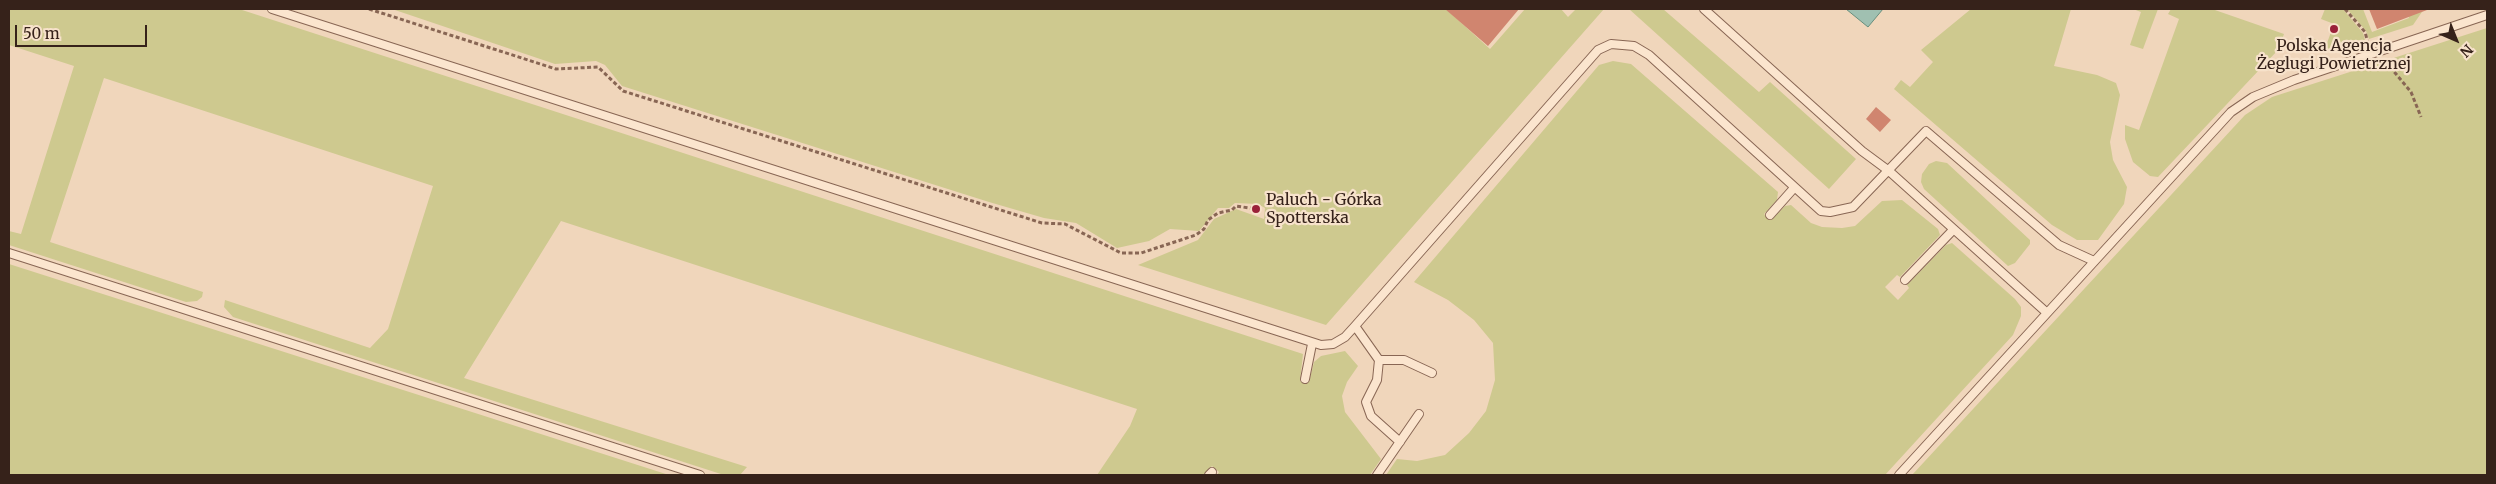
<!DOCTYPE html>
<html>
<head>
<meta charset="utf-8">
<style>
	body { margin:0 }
	#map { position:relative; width:2496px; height:484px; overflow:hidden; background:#f0d6bb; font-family:Merriweather,serif }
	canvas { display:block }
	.frame { position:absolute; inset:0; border:10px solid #36221a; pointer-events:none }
	.north { position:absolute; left:2431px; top:15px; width:50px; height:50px; -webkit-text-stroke:4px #f7e2cb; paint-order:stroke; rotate:136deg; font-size:14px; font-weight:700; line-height:20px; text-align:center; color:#36221a }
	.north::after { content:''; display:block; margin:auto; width:18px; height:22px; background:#36221a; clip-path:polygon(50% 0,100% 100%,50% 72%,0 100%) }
	.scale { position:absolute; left:15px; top:25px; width:132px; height:22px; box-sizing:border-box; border:2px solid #36221a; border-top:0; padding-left:6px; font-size:15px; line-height:18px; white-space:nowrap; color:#36221a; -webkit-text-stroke:4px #f7e2cb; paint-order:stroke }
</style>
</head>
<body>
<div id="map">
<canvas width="2496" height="484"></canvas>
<div class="frame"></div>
<div class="north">N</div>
<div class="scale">50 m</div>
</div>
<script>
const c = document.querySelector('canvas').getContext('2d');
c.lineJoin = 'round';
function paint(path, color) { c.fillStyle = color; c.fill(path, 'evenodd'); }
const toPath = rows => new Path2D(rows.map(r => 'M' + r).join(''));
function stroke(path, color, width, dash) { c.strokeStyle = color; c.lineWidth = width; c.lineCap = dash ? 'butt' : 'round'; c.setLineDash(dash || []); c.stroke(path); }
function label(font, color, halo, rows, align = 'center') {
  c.font = font + ' Merriweather,serif'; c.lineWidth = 4.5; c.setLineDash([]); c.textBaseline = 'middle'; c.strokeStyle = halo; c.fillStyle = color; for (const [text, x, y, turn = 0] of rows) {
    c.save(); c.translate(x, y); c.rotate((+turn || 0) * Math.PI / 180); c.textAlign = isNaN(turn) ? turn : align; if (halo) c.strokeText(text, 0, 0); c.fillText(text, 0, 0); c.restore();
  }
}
const green = toPath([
	[9,9,239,9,1303,354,1300,381,1309,382,1314,362,1321,356,1345,351,1358,366,1347,382,1342,396,1345,412,1381,459,1370,475,1217,475,1219,472,1212,466,1204,475,1097,475,1130,426,1137,409,561,221,464,378,747,467,740,475,724,475,233,317,224,307,225,300,370,348,388,329,433,186,104,78,50,242,203,292,202,297,197,301,186,302,9,245,9,231,21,234,74,66,9,45],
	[392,9,1446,9,1490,49,1525,9,1561,9,1568,17,1576,9,1604,9,1326,325,1138,265,1198,240,1214,219,1236,209,1264,219,1265,208,1258,204,1235,203,1229,208,1218,208,1199,231,1170,229,1149,241,1117,248,1076,223,1044,218,989,202,622,86,605,65,596,61,555,64],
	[1629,9,1663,9,1759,92,1770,82,1856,159,1829,189],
	[1971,9,2071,9,2054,66,2097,75,2116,83,2120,95,2110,142,2113,160,2127,187,2124,204,2098,240,2077,240,2052,225,1894,89,1901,80,1910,87,1933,62,1921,50],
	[2133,9,2158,9,2143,49,2130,45,2141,12],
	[2171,9,2212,9,2284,34,2278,50,2158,177,2150,176,2133,162,2125,139,2125,125,2139,130,2179,19,2168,14],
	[2325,9,2343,9,2363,33,2365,40,2334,51,2312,44,2314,39,2327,43,2334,24,2321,19],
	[2347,9,2363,9,2372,32,2409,18,2406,9,2424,9,2413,25,2369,39,2366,31],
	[2487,28,2487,475,1912,475,2245,115,2272,97],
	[1613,61,1631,64,1778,192,1777,200,1764,214,1771,220,1785,206,1791,205,1811,223,1822,227,1842,228,1855,226,1882,201,1902,200,1938,229,1940,235,1900,277,1897,275,1885,287,1898,300,1909,288,1907,285,1946,245,1952,243,2015,299,2021,307,2021,316,2013,335,1885,475,1386,475,1397,459,1417,461,1445,455,1469,433,1486,411,1495,380,1493,343,1474,320,1448,300,1414,282,1599,65],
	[1936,161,1947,163,2030,240,2030,244,2015,263,2008,266,1924,189,1921,182,1922,174,1929,164],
	[9,264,669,475,9,475]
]);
const water = toPath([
	[1846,9,1883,9,1868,27,1846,9]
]);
const building = toPath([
	[1445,9,1519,9,1488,46],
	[2369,9,2427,9,2427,10,2377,29],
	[1876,107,1891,120,1880,132,1866,119]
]);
const path = toPath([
	[369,9,556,69,598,67,623,91,1042,223,1065,224,1121,253,1141,253,1196,235,1204,229,1208,220,1218,213,1232,210,1236,206,1256,209],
	[2345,9,2365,32,2368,43],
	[2386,62,2411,92,2421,117]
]);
const service = toPath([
	[272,9,1321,345,1333,344,1345,337,1355,326,1598,50,1611,44,1634,46,1649,55,1821,211,1830,212,1853,207,1926,131,2059,245,2094,261],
	[1704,9,1862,151,1889,171,2046,312],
	[1770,215,1794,188],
	[9,253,700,475],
	[1905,280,1953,230],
	[1355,326,1379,360,1377,380,1366,402,1371,416,1400,442],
	[1379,360,1404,360,1432,373],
	[1305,379,1312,344],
	[1209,475,1212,472],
	[1377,475,1419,414],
	[1899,475,2231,112,2253,97,2294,80,2487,15]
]);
const markers = [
	[2334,29,5,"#9a2139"],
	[1256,209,5,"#9a2139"]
];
const poiNames = [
	["Polska Agencja",2334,46],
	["Żeglugi Powietrznej",2334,64],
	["Paluch - Górka",1266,200,"left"],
	["Spotterska",1266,218,"left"]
];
paint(green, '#cec98f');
paint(water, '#a0c0b1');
stroke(water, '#678e7d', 1);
paint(building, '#d0856f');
stroke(service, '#886654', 10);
stroke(path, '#886654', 3, [4, 2.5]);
stroke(service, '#fbe5ce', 8);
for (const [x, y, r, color] of markers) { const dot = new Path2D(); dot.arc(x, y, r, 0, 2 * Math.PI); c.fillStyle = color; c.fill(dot); stroke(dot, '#f7e2cb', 2); }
label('16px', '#36221a', '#f7e2cb', poiNames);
</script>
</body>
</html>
